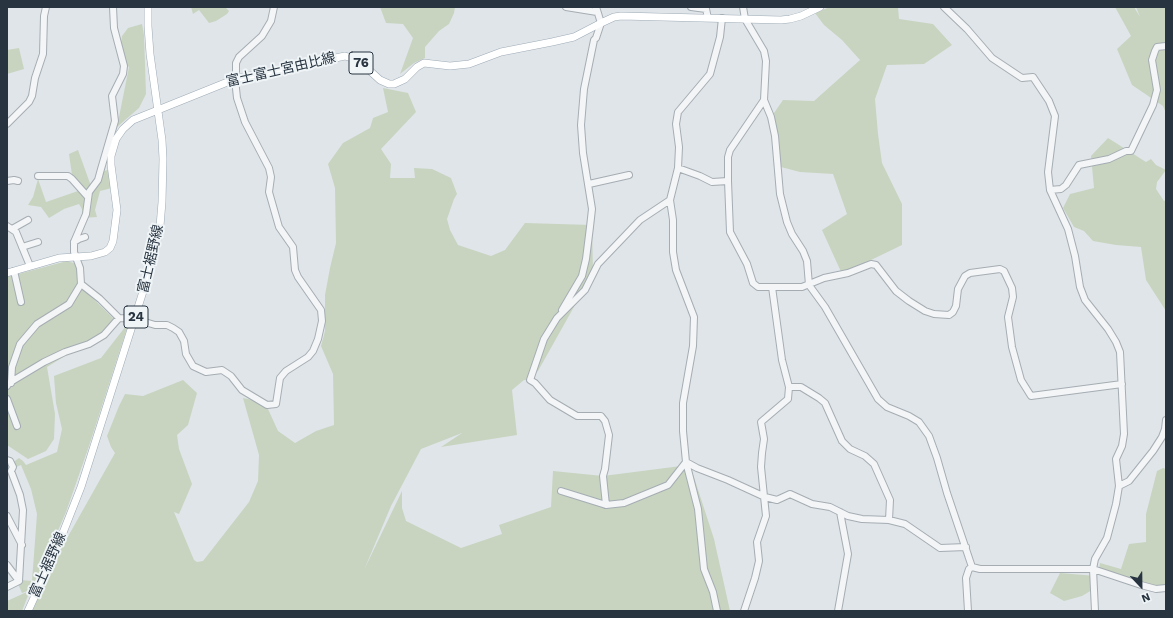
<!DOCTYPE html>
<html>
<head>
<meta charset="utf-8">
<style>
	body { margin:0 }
	#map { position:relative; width:1173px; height:618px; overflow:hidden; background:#e0e5e9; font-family:"Work Sans",sans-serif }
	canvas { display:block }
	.frame { position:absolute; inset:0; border:8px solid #283541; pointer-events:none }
	.north { position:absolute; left:1121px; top:566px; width:40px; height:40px; -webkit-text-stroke:3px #eff4f7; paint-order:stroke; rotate:158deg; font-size:11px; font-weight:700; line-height:16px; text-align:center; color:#283541 }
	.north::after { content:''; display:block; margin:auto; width:14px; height:18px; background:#283541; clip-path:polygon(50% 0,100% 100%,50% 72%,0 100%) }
</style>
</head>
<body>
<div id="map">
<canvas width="1173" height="618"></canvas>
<div class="frame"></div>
<div class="north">N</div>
</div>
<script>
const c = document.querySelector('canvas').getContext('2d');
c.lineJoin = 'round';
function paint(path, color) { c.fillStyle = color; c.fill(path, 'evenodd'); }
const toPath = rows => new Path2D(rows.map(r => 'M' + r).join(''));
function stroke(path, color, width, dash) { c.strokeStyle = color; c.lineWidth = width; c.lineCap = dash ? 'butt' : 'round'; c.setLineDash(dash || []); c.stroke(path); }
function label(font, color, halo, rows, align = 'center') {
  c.font = font + ' "Work Sans","Noto Sans JP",sans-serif'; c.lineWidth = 4; c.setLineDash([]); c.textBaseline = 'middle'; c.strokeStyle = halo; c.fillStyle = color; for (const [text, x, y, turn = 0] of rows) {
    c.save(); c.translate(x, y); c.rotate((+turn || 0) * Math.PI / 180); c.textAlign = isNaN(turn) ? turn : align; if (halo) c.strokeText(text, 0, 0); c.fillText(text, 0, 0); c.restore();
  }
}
const green = toPath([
	[191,7,225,7,229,11,227,14,216,21,209,23,199,10,193,14],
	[380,7,455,7,454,13,449,24,439,31,425,47,425,58,414,63,400,74,413,38,403,24,386,23],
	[830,7,898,7,899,19,933,24,952,45,924,64,887,65,875,99,878,134,882,163,902,204,902,245,842,274,822,230,847,214,833,174,800,172,781,167,774,113,783,100,814,101,860,60,842,40,824,25,815,13],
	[1115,7,1134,7,1140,17,1136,7,1166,7,1166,113,1163,106,1132,85,1117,49,1131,36],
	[142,24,144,35,146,94,139,108,117,127,129,67,121,61,121,43,122,36,128,28],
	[19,48,24,69,7,74,7,50],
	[383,88,408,93,416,112,381,149,391,164,390,178,415,178,414,168,432,169,451,178,457,194,454,199,447,219,450,230,458,245,491,256,505,250,525,223,592,225,593,273,538,371,532,375,530,380,524,380,512,390,517,435,441,447,462,433,421,449,391,506,364,570,402,491,402,508,406,521,461,548,502,534,499,525,551,507,553,471,603,476,681,466,691,468,714,539,730,611,26,611,115,453,111,447,107,436,119,406,125,394,143,396,183,380,197,393,188,425,177,435,179,449,192,484,179,514,174,512,194,560,197,562,203,561,249,502,258,481,259,455,243,398,258,401,268,409,278,431,295,443,316,431,334,425,333,374,321,346,325,331,325,295,330,268,336,243,335,188,328,164,343,143,370,128,373,118,388,112],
	[1108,138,1146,162,1151,159,1156,165,1166,170,1157,182,1156,189,1164,201,1166,200,1166,311,1146,280,1141,247,1116,245,1093,241,1084,231,1074,227,1063,208,1070,194,1094,188,1091,156],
	[78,150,91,186,96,179,99,172,108,170,112,188,100,191,95,210,97,217,82,218,82,209,79,204,64,209,49,218,41,207,28,205,33,197,38,179,46,202,78,191,72,175,69,154],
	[67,261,77,264,78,284,113,318,112,324,98,336,47,367,55,414,54,439,46,451,28,459,7,445,7,277],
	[129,322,89,446,66,512,33,589,22,593,18,584,21,580,32,581,37,514,31,489,21,465,14,468,12,463,19,458,23,461,26,465,57,452,62,429,56,403,54,376,101,358],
	[1163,468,1166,469,1166,587,1153,586,1099,569,1100,563,1121,569,1129,544,1146,542,1146,514,1157,471],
	[1060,573,1096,576,1097,587,1082,596,1064,601,1050,593],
	[29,591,29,593,22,611,7,611,7,601]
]);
const minor = toPath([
	[113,7,114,28,124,66,123,74,112,96,115,121,101,169,98,180,89,192,86,214,74,242,74,252,80,268,81,284,100,299,119,318,135,319,155,325,167,325,173,328,179,332,184,341,186,354,193,366,206,372,222,370,231,376,242,390,267,405,276,404,280,378,286,371,308,357,313,351,318,339,322,321,321,310,298,277,295,270,293,247,279,227,269,192,271,177,269,168,245,122,237,98,235,79],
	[566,7,597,12],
	[691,7,706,9,708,18],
	[743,7,745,19,764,51,766,61,764,100,771,117,775,136,780,194,787,222,792,234,803,251,807,261,809,285,825,307,878,399,887,407,909,416,919,422,929,436,937,458,947,493,972,567],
	[944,7,967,29,992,58,1022,78,1033,77,1049,101,1055,116,1048,172,1050,190,1068,229,1075,256,1080,287,1085,300,1108,329,1116,342,1120,352,1124,434,1122,446,1116,459,1119,486,1116,504,1107,538,1095,559,1093,569,1095,611],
	[236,79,236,63,239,57,262,36,271,21,274,7],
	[764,100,730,150,728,157,728,181,730,232,747,264,753,283,758,287,802,287,824,278,848,273,871,264,876,265,896,291,909,301,925,311,934,314,949,315,953,312,956,306,958,289,965,276,970,273,1000,269,1004,271,1012,288,1013,297,1008,317,1012,347,1021,380,1031,396,1122,384],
	[7,124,29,102,32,96,35,78,43,54,44,16,46,7],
	[678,168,700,176,712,182,728,181],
	[38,176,68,176,72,179,88,197],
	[7,181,14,180,18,181],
	[589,184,629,175],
	[1050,190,1061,189,1066,185,1079,165,1109,159,1126,151,1131,151,1153,105,1157,90,1152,60,1155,51,1157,47,1166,46],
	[7,226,16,232,30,266],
	[12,229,28,220],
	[74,242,79,239,85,237],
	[22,247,38,242],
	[14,271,21,302],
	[562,310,582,276,586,259,590,227,592,209,583,153,581,125,584,89,594,40,596,38,601,23,596,7],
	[11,383,12,367,20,344,37,324,69,304,81,284],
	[7,386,9,383,44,362,65,352,89,344,104,335,119,318],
	[789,387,801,387,819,398,825,403,842,441,850,449,865,456,874,464,890,500,889,520],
	[7,399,17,426],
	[7,460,10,461,13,467,11,471,20,495,23,510,19,581,7,587],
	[686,462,697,468,728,480,765,497,777,500,790,494,812,504,830,507,848,516,862,519,889,520,905,524,940,548,966,547],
	[1119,486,1129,481,1153,451,1162,437,1165,429,1166,420],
	[561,491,606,505,624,503,668,485,686,462],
	[606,505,603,476,605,469,609,435,605,421,601,416,577,416,550,400,535,383,530,380,544,339,557,318,585,290,598,264,640,220,670,200],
	[7,516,22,545],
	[7,565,19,581],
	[972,567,980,569,1093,569,1141,585,1156,589,1166,588],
	[717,611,713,592,704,569,698,509,686,462,683,431,683,403,693,346,694,317,676,270,673,252,673,220,670,200,678,168,679,147,676,124,678,112,710,74,720,37,722,18],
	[744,611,755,578,759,561,757,542,766,516,761,467,762,453,764,439,761,422,788,399,789,387,782,360,772,287],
	[838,611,848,554,840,512],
	[968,611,966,578,969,569,972,567]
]);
const major = toPath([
	[7,273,59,258,91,256,105,252,110,248,113,241,117,210,111,165,111,156,116,139,123,129,133,120,235,79,345,56,358,60,380,80,389,84,394,84,405,79,417,67,424,63,450,66,469,64,501,52,552,42,574,37,601,23,614,17,621,16,781,20,790,19,801,16,820,7],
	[28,611,57,548,81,487,153,260,160,226,162,202,163,159,162,140,150,54,148,26,148,7]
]);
const shields = [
	[361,63,24],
	[136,317,24]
];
const shieldNames = [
	["76",361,63],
	["24",136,317]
];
const streetNames = [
	["富士富士宮由比線",281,70,-13],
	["富士裾野線",151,259,-77],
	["富士裾野線",48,565,-66]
];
paint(green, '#c8d4c0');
stroke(minor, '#a5adb3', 8);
stroke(major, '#9eabb6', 8);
stroke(minor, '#f3f5f7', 6);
stroke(major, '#fff', 7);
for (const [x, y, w] of shields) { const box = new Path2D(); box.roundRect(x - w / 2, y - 11, w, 22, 3); c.fillStyle = '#eff4f7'; c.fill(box); stroke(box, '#283541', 1); }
label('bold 13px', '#283541', null, shieldNames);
label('14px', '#283541', '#eff4f7', streetNames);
</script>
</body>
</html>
